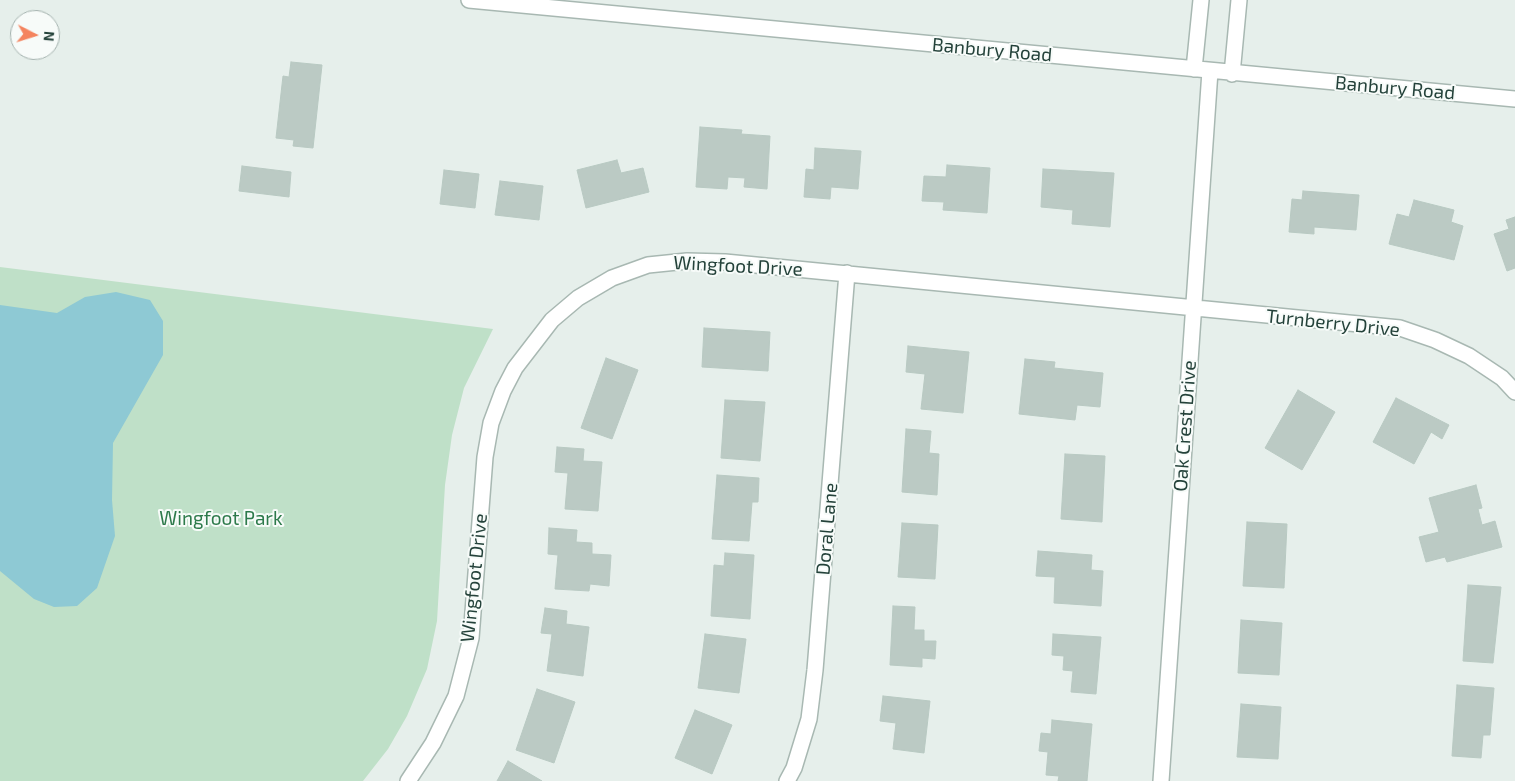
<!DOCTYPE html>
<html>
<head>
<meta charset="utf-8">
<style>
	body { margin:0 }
	#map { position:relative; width:1515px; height:781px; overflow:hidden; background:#e6efeb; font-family:"Exo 2",sans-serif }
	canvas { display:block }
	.north { position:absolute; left:10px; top:10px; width:50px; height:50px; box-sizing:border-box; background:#f7fbf9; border:1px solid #a3b1ad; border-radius:50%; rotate:95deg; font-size:14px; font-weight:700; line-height:20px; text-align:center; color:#24423a }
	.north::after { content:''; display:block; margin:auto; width:18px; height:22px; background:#f4845f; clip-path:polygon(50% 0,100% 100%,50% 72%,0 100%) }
</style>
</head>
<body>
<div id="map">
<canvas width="1515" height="781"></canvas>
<div class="north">N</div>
</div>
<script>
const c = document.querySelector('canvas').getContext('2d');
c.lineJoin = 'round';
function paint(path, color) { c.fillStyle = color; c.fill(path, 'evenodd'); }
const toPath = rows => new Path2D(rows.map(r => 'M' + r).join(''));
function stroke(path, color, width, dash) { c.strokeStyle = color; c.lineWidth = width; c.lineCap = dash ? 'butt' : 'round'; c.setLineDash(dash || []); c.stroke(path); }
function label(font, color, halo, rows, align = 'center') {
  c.font = font + ' "Exo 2",sans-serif'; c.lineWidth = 4; c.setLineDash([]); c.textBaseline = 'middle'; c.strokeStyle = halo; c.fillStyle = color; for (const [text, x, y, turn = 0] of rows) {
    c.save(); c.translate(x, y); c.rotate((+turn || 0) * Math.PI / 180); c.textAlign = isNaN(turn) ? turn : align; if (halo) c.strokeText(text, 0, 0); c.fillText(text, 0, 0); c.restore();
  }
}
const green = toPath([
	[0,267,493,329,464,388,452,435,445,485,437,621,427,669,407,716,388,749,363,781,0,781]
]);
const water = toPath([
	[116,292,150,300,163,321,163,355,113,443,112,500,115,536,97,588,77,606,54,607,34,599,0,571,0,305,57,313,85,297]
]);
const building = toPath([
	[291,62,322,65,313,148,293,146,294,140,276,138,283,76,289,77,291,62],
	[700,127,742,130,741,134,770,136,767,189,744,187,745,178,728,177,727,189,696,187,700,127],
	[815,148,861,151,858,189,831,187,830,199,804,197,806,169,814,170,815,148],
	[617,160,621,173,643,168,649,192,586,208,577,170,617,160],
	[947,165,990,168,987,213,943,210,944,202,922,201,924,176,946,177,947,165],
	[242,166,291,172,289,197,239,191,242,166],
	[1043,169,1114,173,1110,227,1072,224,1073,210,1041,207,1043,169],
	[444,170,479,174,475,208,440,204,444,170],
	[500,181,543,186,539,220,495,215,500,181],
	[1303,191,1359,195,1356,230,1314,227,1314,234,1289,232,1292,199,1302,200,1303,191],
	[1414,200,1454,210,1451,222,1463,226,1454,260,1389,244,1397,214,1409,217,1414,200],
	[1515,217,1515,268,1507,271,1494,234,1509,229,1506,220,1515,217],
	[704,328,770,332,768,371,702,367,704,328],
	[908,346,969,352,963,413,921,409,925,374,906,372,908,346],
	[606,358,638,370,612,439,581,428,606,358],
	[1025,359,1055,362,1054,368,1103,373,1100,407,1077,405,1075,420,1019,414,1025,359],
	[1298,390,1335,412,1302,470,1265,448,1298,390],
	[1396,398,1449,425,1442,439,1431,432,1414,464,1373,442,1396,398],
	[725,400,765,402,760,461,721,458,725,400],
	[906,429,931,431,929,453,939,454,937,495,902,492,906,429],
	[557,447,584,449,583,461,602,462,598,511,565,509,568,473,555,472,557,447],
	[1065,454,1105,456,1102,522,1061,519,1065,454],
	[717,475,759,478,758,502,752,502,749,541,712,539,717,475],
	[1476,485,1482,508,1478,509,1482,525,1495,521,1502,547,1447,562,1445,557,1426,562,1419,537,1439,532,1429,498,1476,485],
	[1247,522,1287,524,1284,588,1243,586,1247,522],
	[902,523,938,525,935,579,898,577,902,523],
	[549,528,577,530,576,542,592,543,592,554,611,555,609,586,590,584,589,591,555,589,558,555,548,554,549,528],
	[1038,551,1092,555,1091,570,1103,571,1101,606,1054,603,1055,577,1036,576,1038,551],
	[725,553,754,555,750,619,711,616,714,565,724,566,725,553],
	[1468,585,1501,587,1493,663,1463,661,1468,585],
	[893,606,915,607,914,630,924,630,924,641,936,641,935,659,922,658,922,667,890,665,893,606],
	[545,608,567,611,566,624,589,627,583,676,547,671,552,634,541,633,545,608],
	[1241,620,1282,623,1279,675,1238,673,1241,620],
	[705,634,746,639,739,693,698,688,705,634],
	[1053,634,1101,637,1096,694,1071,692,1073,671,1063,670,1064,656,1052,655,1053,634],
	[1457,685,1494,688,1490,735,1483,735,1481,758,1452,756,1457,685],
	[537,689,575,702,554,763,516,750,537,689],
	[883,696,930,701,924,753,893,749,896,723,880,721,883,696],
	[1241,704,1281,707,1278,759,1237,757,1241,704],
	[695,710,732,725,712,774,675,758,695,710],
	[1052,720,1092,724,1087,781,1058,781,1059,776,1046,775,1048,752,1039,751,1041,733,1051,734,1052,720],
	[508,761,542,781,497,781,508,761]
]);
const minor = toPath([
	[469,0,1515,99],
	[1194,69,1201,0],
	[1232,74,1239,0],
	[408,781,433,743,456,696,471,638,485,457,491,423,503,391,515,368,552,320,578,298,612,278,648,265,687,261,725,262,1400,328,1435,340,1469,356,1502,378,1515,392],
	[787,781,794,768,809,719,815,670,847,273],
	[1161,781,1210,71]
]);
const streetNames = [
	["Banbury Road",992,50,5],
	["Banbury Road",1395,88,5],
	["Wingfoot Drive",738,266,3],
	["Turnberry Drive",1333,323,6],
	["Oak Crest Drive",1185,426,-86],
	["Doral Lane",827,529,-85],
	["Wingfoot Drive",474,578,-84]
];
const parkNames = [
	["Wingfoot Park",221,519]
];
paint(green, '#bfe0c8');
paint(water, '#8ec9d4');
paint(building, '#bbcac4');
stroke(building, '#b8c9c2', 1);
stroke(minor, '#a8b8b2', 18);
stroke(minor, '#fff', 15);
label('19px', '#24423a', '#f7fbf9', streetNames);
label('19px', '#2d7a4b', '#f7fbf9', parkNames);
</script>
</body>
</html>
